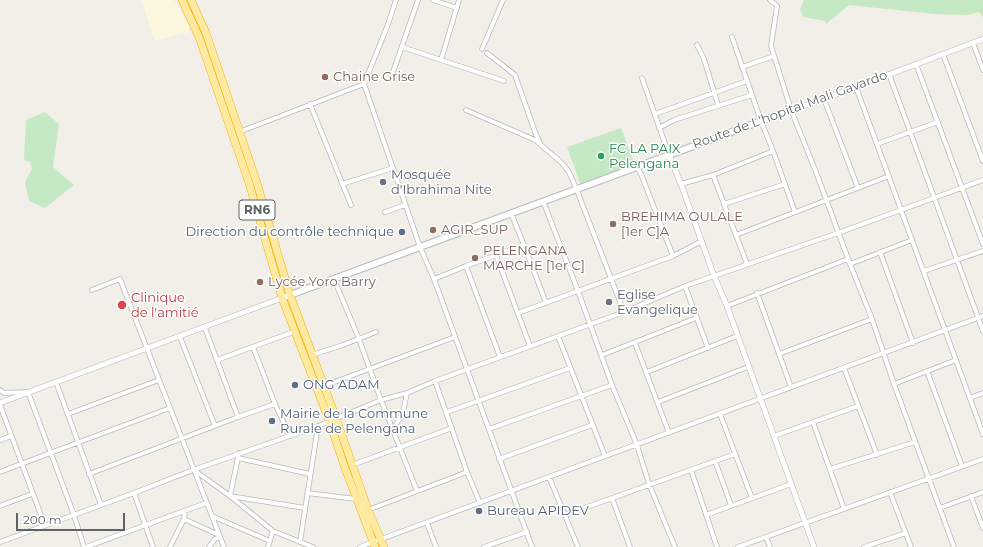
<!DOCTYPE html>
<html>
<head>
<meta charset="utf-8">
<style>
	body { margin:0 }
	#map { position:relative; width:983px; height:547px; overflow:hidden; background:#f1efe8; font-family:Montserrat,sans-serif }
	canvas { display:block }
	.scale { position:absolute; left:16px; top:513px; width:109px; height:18px; box-sizing:border-box; border:2px solid #5f6368; border-top:0; padding-left:5px; font-size:12px; line-height:14px; white-space:nowrap; color:#5f6368; -webkit-text-stroke:3px #fff; paint-order:stroke }
</style>
</head>
<body>
<div id="map">
<canvas width="983" height="547"></canvas>
<div class="scale">200 m</div>
</div>
<script>
const c = document.querySelector('canvas').getContext('2d');
c.lineJoin = 'round';
function paint(path, color) { c.fillStyle = color; c.fill(path, 'evenodd'); }
const toPath = rows => new Path2D(rows.map(r => 'M' + r).join(''));
function stroke(path, color, width, dash) { c.strokeStyle = color; c.lineWidth = width; c.lineCap = dash ? 'butt' : 'round'; c.setLineDash(dash || []); c.stroke(path); }
function label(font, color, halo, rows, align = 'center') {
  c.font = font + ' Montserrat,sans-serif'; c.lineWidth = 3; c.setLineDash([]); c.textBaseline = 'middle'; c.strokeStyle = halo; c.fillStyle = color; for (const [text, x, y, turn = 0] of rows) {
    c.save(); c.translate(x, y); c.rotate((+turn || 0) * Math.PI / 180); c.textAlign = isNaN(turn) ? turn : align; if (halo) c.strokeText(text, 0, 0); c.fillText(text, 0, 0); c.restore();
  }
}
const commercial = toPath([
	[142,0,174,0,189,26,189,32,154,41]
]);
const green = toPath([
	[804,0,983,0,983,17,979,12,967,15,934,14,849,5,826,24,825,21,803,17,800,9],
	[45,112,59,124,53,167,74,185,45,208,29,201,25,182,32,169,30,162,24,160,26,120],
	[621,128,635,165,581,185,567,147]
]);
const minor = toPath([
	[433,0,457,8],
	[770,0,777,6,771,46,791,110,816,172,850,264,872,319,894,384,954,547],
	[732,37,761,121,773,151,795,212],
	[973,43,983,70],
	[697,45,704,59,718,105],
	[402,47,504,81],
	[482,49,503,0],
	[487,53,515,75,535,132,540,143],
	[943,54,983,161],
	[441,60,459,0],
	[916,64,983,244],
	[742,67,774,56],
	[393,72,418,0],
	[889,74,983,331],
	[642,78,669,155],
	[364,84,420,247,434,279,532,547],
	[856,87,983,434],
	[824,99,858,188],
	[310,104,351,205],
	[466,110,535,140,562,163,569,172,576,188,624,312],
	[655,114,747,81],
	[659,128,674,120,752,95],
	[239,132,364,84,387,27,396,0],
	[877,144,938,122],
	[637,167,641,174,673,256],
	[713,175,747,264],
	[342,184,393,168],
	[681,184,713,175,773,151],
	[543,201,578,291,612,385,637,445,649,484,675,547],
	[724,204,785,184],
	[385,212,405,205],
	[511,213,524,245,546,303],
	[736,235,889,176],
	[880,252,913,343],
	[496,255,530,346],
	[850,264,912,240],
	[466,266,500,357],
	[924,271,983,251],
	[334,279,359,339,381,400,417,491],
	[434,279,466,266,524,245],
	[685,286,708,348],
	[92,290,120,279,224,547],
	[757,293,791,387],
	[727,306,848,259],
	[518,313,673,256,702,241],
	[205,328,238,417],
	[558,336,605,456],
	[180,337,215,426],
	[635,343,669,433],
	[253,347,275,404,290,436],
	[779,354,872,319],
	[312,355,343,345,376,332],
	[602,355,696,318],
	[217,360,296,331],
	[844,368,877,455],
	[927,371,962,466],
	[647,372,737,336],
	[435,381,467,472,480,503],
	[56,382,101,505],
	[894,384,956,360],
	[324,386,455,337],
	[0,390,4,393,28,392,74,515,84,547],
	[970,398,983,393],
	[658,402,748,367],
	[0,405,45,526],
	[447,412,570,368],
	[68,414,159,380],
	[720,414,752,498],
	[813,422,844,509],
	[489,429,612,385],
	[393,430,403,412,407,393],
	[774,436,858,406],
	[0,440,11,436],
	[239,453,230,496,305,508],
	[238,458,310,474],
	[499,459,592,425],
	[715,461,731,505],
	[352,465,452,428],
	[830,469,915,442],
	[194,470,230,496,273,531,313,547],
	[691,470,717,547],
	[0,472,170,408],
	[89,474,238,417,275,404],
	[549,477,578,547],
	[890,492,911,547],
	[134,493,153,547],
	[307,493,356,499],
	[971,496,983,528],
	[612,498,630,547],
	[0,506,32,494],
	[940,508,983,492],
	[368,510,467,472],
	[565,515,735,454],
	[706,515,791,484],
	[212,516,270,541],
	[184,519,219,535],
	[427,523,436,547],
	[766,537,770,547],
	[0,542,134,493,193,470,318,426,381,400,407,393,435,381,624,312,685,286,838,233,983,180],
	[300,542,318,426],
	[86,547,206,503],
	[170,547,184,519,185,511],
	[209,547,215,539,220,537],
	[268,547,273,531],
	[360,547,983,316],
	[484,547,527,532],
	[738,547,983,459],
	[864,547,906,533]
]);
const tertiary = toPath([
	[791,110,824,99,983,39],
	[669,155,681,184,714,276,727,306,814,547],
	[0,403,282,298]
]);
const secondary = toPath([
	[282,298,791,110]
]);
const trunk = toPath([
	[182,0,199,37,249,183,282,298,329,420,345,468,375,547],
	[191,0,206,33,256,180,290,295,336,418,368,510,384,547]
]);
const markers = [
	[325,77,4,"#8d6e63"],
	[601,156,4,"#2e9e5b"],
	[383,182,4,"#6b7280"],
	[613,224,4,"#8d6e63"],
	[433,230,4,"#8d6e63"],
	[402,232,4,"#5c6f8a"],
	[475,258,4,"#8d6e63"],
	[260,282,4,"#8d6e63"],
	[609,302,4,"#6b7280"],
	[122,305,5,"#e0444e"],
	[295,385,4,"#5c6f8a"],
	[272,421,4,"#5c6f8a"],
	[479,511,4,"#5c6f8a"]
];
const shields = [
	[257,210,36]
];
const shieldNames = [
	["RN6",257,210]
];
const educationNames = [
	["Chaine Grise",333,77],
	["BREHIMA OULALE",621,217],
	["[1er C]A",621,232],
	["AGIR_SUP",441,230],
	["PELENGANA",483,251],
	["MARCHE [1er C]",483,266],
	["Lycée Yoro Barry",268,282]
];
const streetNames = [
	["Route de L'hopital Mali Gavardo",790,110,-20]
];
const leisureNames = [
	["FC LA PAIX",609,149],
	["Pelengana",609,164]
];
const worshipNames = [
	["Mosquée",391,175],
	["d'Ibrahima Nite",391,190],
	["Eglise",617,295],
	["Evangelique",617,310]
];
const serviceNames = [
	["Direction du contrôle technique",394,232,"right"],
	["ONG ADAM",303,385],
	["Mairie de la Commune",280,414],
	["Rurale de Pelengana",280,429],
	["Bureau APIDEV",487,511]
];
const healthNames = [
	["Clinique",131,298],
	["de l'amitié",131,313]
];
paint(commercial, '#fef7e0');
paint(green, '#c5e8c5');
stroke(minor, '#b5b8bc', 5.5);
stroke(tertiary, '#b5b8bc', 6);
stroke(secondary, '#b6babf', 8);
stroke(trunk, '#f9ab00', 8);
stroke(minor, '#fff', 4);
stroke(tertiary, '#fff', 5);
stroke(secondary, '#fff', 6);
stroke(trunk, '#feeaa1', 7);
for (const [x, y, r, color] of markers) { const dot = new Path2D(); dot.arc(x, y, r, 0, 2 * Math.PI); c.fillStyle = color; c.fill(dot); stroke(dot, '#fff', 1.5); }
for (const [x, y, w] of shields) { const box = new Path2D(); box.roundRect(x - w / 2, y - 10, w, 20, 3); c.fillStyle = '#fff'; c.fill(box); stroke(box, '#5f6368', 1); }
label('bold 12px', '#5f6368', null, shieldNames);
label('13px', '#785e54', '#fff', educationNames, 'left');
label('13px', '#5f6368', '#fff', streetNames);
label('13px', '#27864d', '#fff', leisureNames, 'left');
label('13px', '#5b616d', '#fff', worshipNames, 'left');
label('13px', '#4e5e75', '#fff', serviceNames, 'left');
label('13px', '#be3a42', '#fff', healthNames, 'left');
</script>
</body>
</html>
